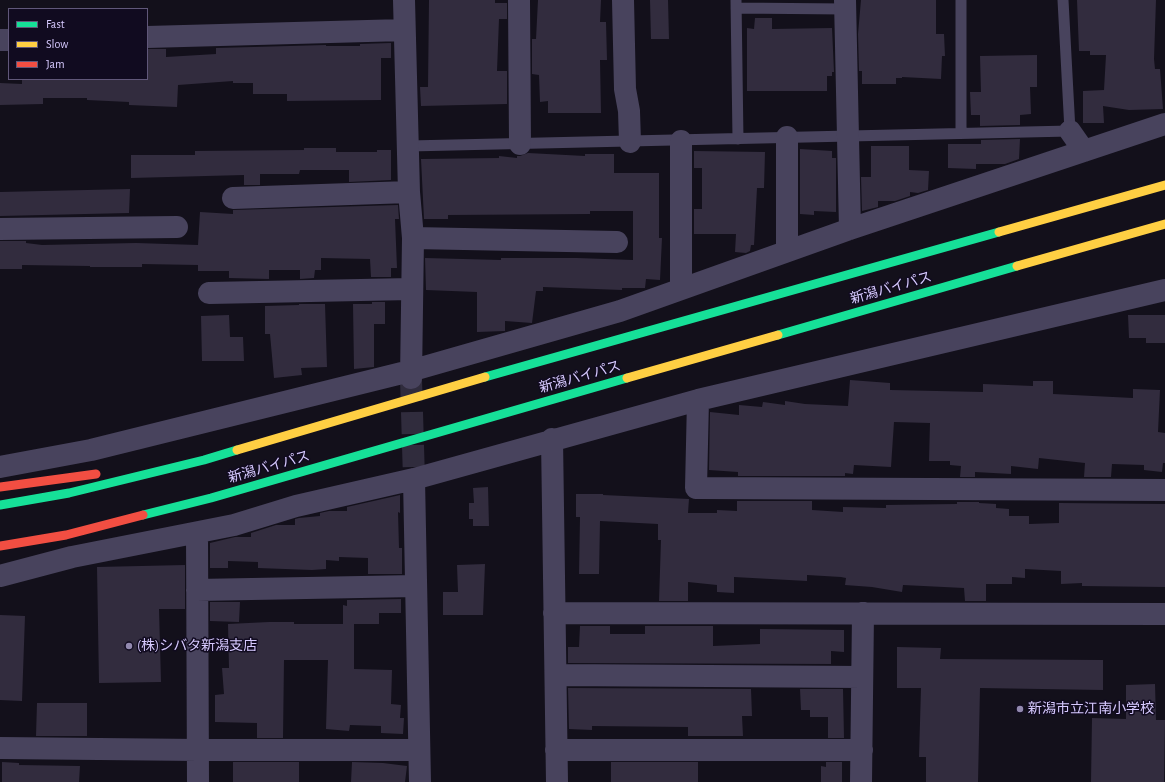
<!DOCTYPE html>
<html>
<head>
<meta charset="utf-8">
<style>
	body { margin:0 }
	#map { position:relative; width:1165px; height:782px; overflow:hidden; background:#13101b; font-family:"Alegreya Sans",sans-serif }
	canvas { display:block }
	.legend { position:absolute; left:8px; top:8px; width:140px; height:72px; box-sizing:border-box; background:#110b20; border:1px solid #605779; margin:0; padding:5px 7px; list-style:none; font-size:12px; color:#d7caff }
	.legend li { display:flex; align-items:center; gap:8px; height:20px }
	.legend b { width:20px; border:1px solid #605779 }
</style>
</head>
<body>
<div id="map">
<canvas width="1165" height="782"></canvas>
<ul class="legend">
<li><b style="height:5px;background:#16e098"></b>Fast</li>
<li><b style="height:5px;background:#ffcf43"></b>Slow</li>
<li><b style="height:5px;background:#f24e42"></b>Jam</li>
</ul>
</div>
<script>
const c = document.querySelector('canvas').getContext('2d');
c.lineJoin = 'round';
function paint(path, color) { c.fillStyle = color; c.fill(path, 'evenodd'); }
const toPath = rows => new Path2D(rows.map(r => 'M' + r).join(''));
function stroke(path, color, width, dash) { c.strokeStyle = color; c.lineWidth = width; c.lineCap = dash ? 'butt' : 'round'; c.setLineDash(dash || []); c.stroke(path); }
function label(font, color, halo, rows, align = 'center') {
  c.font = font + ' "Alegreya Sans","Noto Sans JP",sans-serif'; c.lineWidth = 3; c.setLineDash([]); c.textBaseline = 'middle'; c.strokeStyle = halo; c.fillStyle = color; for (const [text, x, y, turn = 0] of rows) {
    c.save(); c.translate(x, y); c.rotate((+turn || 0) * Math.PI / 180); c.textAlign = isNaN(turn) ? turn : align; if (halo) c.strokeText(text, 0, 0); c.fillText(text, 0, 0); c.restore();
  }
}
const building = toPath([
	[429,0,495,0,495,3,507,3,507,19,499,19,497,71,507,71,507,104,421,106,420,87,428,87],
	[538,0,601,0,600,22,606,22,607,60,600,60,601,113,548,113,548,101,540,102,539,75,532,74,532,39,536,39],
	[650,0,668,0,669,39,651,39],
	[861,0,936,0,936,34,944,34,945,56,942,56,941,79,902,77,902,78,896,78,896,84,862,84,862,71,859,71,858,34],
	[1077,0,1156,0,1154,59,1155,69,1160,69,1163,109,1129,110,1103,106,1104,123,1083,123,1083,91,1104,90,1106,55,1090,55,1090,51,1079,51],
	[755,18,772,18,772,29,832,28,834,72,832,72,832,76,827,76,827,91,747,91,747,28,754,29],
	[391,43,391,58,381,58,381,100,287,101,287,94,253,94,253,83,233,83,233,81,178,85,177,107,129,105,129,102,87,100,87,98,43,98,43,104,0,105,0,83,22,84,22,79,147,79,147,49,166,49,166,57,216,54,216,48,326,45,326,46,360,46,360,44],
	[1037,55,1037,87,1030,87,1031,114,1020,115,1020,125,980,126,980,115,971,115,970,92,981,92,980,56],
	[1020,139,1019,159,1005,164,976,164,976,169,948,168,948,144,981,144,981,140],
	[871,146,909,146,909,170,929,171,928,190,918,193,910,192,910,196,895,201,878,201,878,207,862,211,861,177,871,177],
	[304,148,336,148,336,152,377,152,377,150,391,150,391,180,349,182,349,170,300,170,299,174,260,174,260,185,244,185,244,175,131,178,131,155,195,155,195,151,304,150],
	[800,149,832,151,832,158,836,158,836,212,814,211,814,215,800,214],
	[694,151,765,152,764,188,757,188,754,245,751,245,750,251,746,253,735,252,736,234,694,234,694,209,702,209,702,168,694,168],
	[528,153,585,156,585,154,614,154,614,173,659,173,659,238,662,238,660,280,646,279,645,288,622,288,622,290,543,287,543,291,536,291,532,323,505,321,505,331,477,332,477,292,426,290,425,258,501,260,501,258,577,258,633,260,633,211,590,211,590,214,448,215,448,219,424,219,421,159,499,158,499,156,517,158,517,156,520,156],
	[130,189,129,213,0,216,0,192],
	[398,205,399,219,395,219,397,268,391,268,391,277,371,277,370,259,321,258,321,270,315,270,314,278,300,279,300,270,269,270,269,279,229,278,229,271,198,271,198,265,142,264,142,267,90,267,90,266,22,265,22,269,0,269,0,241,26,241,26,243,42,245,136,243,198,245,200,212,233,214,233,210],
	[372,302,385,302,385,324,374,324,374,367,354,369,353,304,372,304],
	[299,304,325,304,327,367,301,368,302,375,274,378,270,334,265,334,265,306,299,305],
	[229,315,230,337,243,337,244,361,202,361,201,316],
	[1128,315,1165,315,1165,343,1146,343,1146,338,1129,338],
	[850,380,890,383,890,390,983,392,983,384,1033,386,1033,381,1053,381,1053,394,1133,398,1133,389,1160,390,1158,432,1165,433,1165,463,1163,463,1162,472,1144,470,1144,465,1112,464,1111,477,1084,477,1085,463,1039,458,1038,469,1011,466,1011,474,975,472,975,477,960,477,961,466,950,465,950,461,929,461,930,423,894,422,891,467,854,465,853,474,845,473,845,476,738,476,738,472,709,470,710,412,739,415,739,405,762,407,763,402,785,405,785,401,805,404,848,406],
	[488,487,489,526,473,526,473,519,469,519,469,503,474,503,473,488],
	[576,494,603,494,603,495,689,499,688,513,717,513,717,510,737,511,737,501,812,501,812,510,843,512,843,507,886,508,886,505,957,504,957,502,979,502,979,503,996,504,996,508,1009,509,1009,516,1029,516,1029,524,1059,523,1059,503,1165,504,1165,587,1082,586,1082,583,1061,584,1061,571,1025,569,1025,578,1012,577,1012,584,986,584,986,601,965,601,964,588,903,585,902,592,872,587,845,585,846,578,841,577,807,575,807,581,734,577,734,593,717,592,717,585,688,582,688,601,659,601,661,540,658,540,658,524,600,521,599,574,579,574,580,517,576,517],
	[400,495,400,513,398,512,399,548,402,548,402,574,368,574,368,558,339,557,339,561,326,560,326,569,312,570,258,568,258,562,228,561,228,568,210,568,210,543,235,537,251,537,251,533,276,525,295,525,295,519,299,518,320,516,320,513,329,511,347,511,347,507],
	[485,564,483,615,443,615,443,592,458,592,457,565],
	[185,565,185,609,159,609,161,682,99,683,97,567],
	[401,599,401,613,379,613,379,624,343,624,343,605,347,606,347,600],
	[210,602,240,602,239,622,210,621],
	[0,615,25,616,22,701,0,700],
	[269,622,294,622,294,624,354,624,354,669,392,670,391,704,401,705,400,718,404,718,403,734,381,733,381,726,350,725,349,731,326,729,328,660,284,660,283,738,257,738,257,723,215,722,215,695,224,694,222,668,229,668,228,624],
	[580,626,610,626,610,634,645,634,645,626,713,626,713,646,760,644,760,629,844,630,844,652,831,651,831,664,568,663,568,647,579,647],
	[897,647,941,648,940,659,1103,660,1103,690,980,688,978,782,926,782,926,757,919,757,921,688,897,688],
	[1155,684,1156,720,1165,720,1164,782,1091,782,1092,718,1126,719,1126,685],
	[568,688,751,689,752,716,742,716,743,736,688,736,688,727,592,726,592,730,569,729],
	[800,689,843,689,844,738,828,738,828,717,810,717,810,710,801,710],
	[37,703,87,703,87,736,36,736],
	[2,762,19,763,19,765,80,766,79,782,2,782],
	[233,762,299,762,299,782,233,782],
	[352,762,383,763,407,766,405,782,351,782],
	[611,762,698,762,698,782,611,782],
	[826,762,842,762,842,782,821,782,821,766,826,767]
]);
const streetTunnel = toPath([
	[411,379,414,479]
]);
const lane = toPath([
	[736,0,738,139],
	[961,0,961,133],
	[736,8,845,9],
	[409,146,1070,131,1063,0]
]);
const street = toPath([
	[404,0,409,192,413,238,411,378],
	[519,0,520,144],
	[623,0,625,89,629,111,630,142],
	[845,0,850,229],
	[147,37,404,30],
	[0,40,9,40],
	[1070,131,1084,151],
	[787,137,787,251],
	[681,141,681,289],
	[233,198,409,192],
	[0,229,177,227],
	[413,238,617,242],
	[209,293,411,289],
	[698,400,696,488,1165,490],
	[552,439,557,782],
	[0,467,91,450,410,371,620,311,850,229,1165,124],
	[414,479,420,782],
	[197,533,198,782],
	[0,576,72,557,234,525,296,506,414,479,698,400,1165,290],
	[197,590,416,586],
	[554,613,1165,614],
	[556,675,862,677],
	[0,748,198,750,419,750],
	[556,750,862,750],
	[861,782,863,613]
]);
const fast = toPath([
	[778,335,1017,266],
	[485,377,999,232],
	[0,505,69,493,204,460,237,450],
	[143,515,211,498,627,378]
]);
const slow = toPath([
	[999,232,1165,185],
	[1017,266,1165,224],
	[627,378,778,335],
	[237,450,485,377]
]);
const jam = toPath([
	[0,487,96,474],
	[0,546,66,535,143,515]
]);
const markers = [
	[129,646,4,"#9289af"],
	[1020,709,4,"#9289af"]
];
const streetNames = [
	["新潟バイパス",891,288,-16],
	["新潟バイパス",580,377,-16],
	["新潟バイパス",269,467,-16]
];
const poiNames = [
	["(株)シバタ新潟支店",137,646],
	["新潟市立江南小学校",1028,709]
];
paint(building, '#322c3e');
stroke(streetTunnel, '#302c3d', 22, [22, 11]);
stroke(lane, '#48435d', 11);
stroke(street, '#48435d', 22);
stroke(fast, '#16e098', 9);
stroke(slow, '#ffcf43', 9);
stroke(jam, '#f24e42', 9);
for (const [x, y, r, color] of markers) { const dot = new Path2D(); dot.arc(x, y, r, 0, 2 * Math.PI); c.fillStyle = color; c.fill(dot); stroke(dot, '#110b20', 1.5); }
label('14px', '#d7caff', '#110b20', streetNames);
label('14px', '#d7caff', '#110b20', poiNames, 'left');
</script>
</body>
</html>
